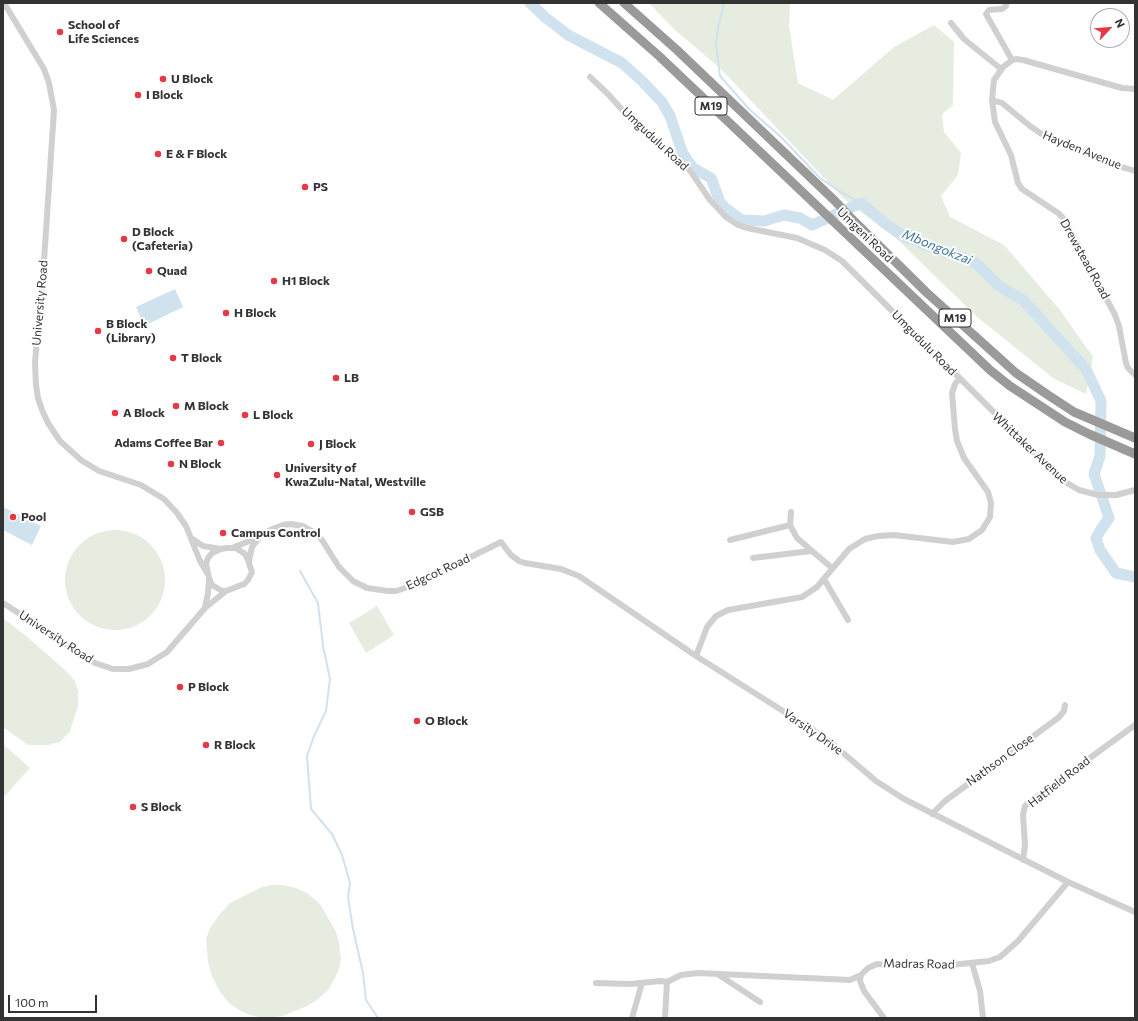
<!DOCTYPE html>
<html>
<head>
<meta charset="utf-8">
<style>
	body { margin:0 }
	#map { position:relative; width:1138px; height:1021px; overflow:hidden; background:#fff; font-family:Commissioner,sans-serif }
	canvas { display:block }
	.frame { position:absolute; inset:0; border:4px solid #333; pointer-events:none }
	.north { position:absolute; left:1090px; top:8px; width:40px; height:40px; box-sizing:border-box; background:#fff; border:1px solid #adadad; border-radius:50%; rotate:64deg; font-size:11px; font-weight:700; line-height:16px; text-align:center; color:#333 }
	.north::after { content:''; display:block; margin:auto; width:14px; height:18px; background:#e63946; clip-path:polygon(50% 0,100% 100%,50% 72%,0 100%) }
	.scale { position:absolute; left:8px; top:995px; width:89px; height:18px; box-sizing:border-box; border:2px solid #333; border-top:0; padding-left:5px; font-size:12px; line-height:14px; white-space:nowrap; color:#333; -webkit-text-stroke:3px #fff; paint-order:stroke }
</style>
</head>
<body>
<div id="map">
<canvas width="1138" height="1021"></canvas>
<div class="frame"></div>
<div class="north">N</div>
<div class="scale">100 m</div>
</div>
<script>
const c = document.querySelector('canvas').getContext('2d');
c.lineJoin = 'round';
function paint(path, color) { c.fillStyle = color; c.fill(path, 'evenodd'); }
const toPath = rows => new Path2D(rows.map(r => 'M' + r).join(''));
function stroke(path, color, width, dash) { c.strokeStyle = color; c.lineWidth = width; c.lineCap = dash ? 'butt' : 'round'; c.setLineDash(dash || []); c.stroke(path); }
function label(font, color, halo, rows, align = 'center') {
  c.font = font + ' Commissioner,sans-serif'; c.lineWidth = 4; c.setLineDash([]); c.textBaseline = 'middle'; c.strokeStyle = halo; c.fillStyle = color; for (const [text, x, y, turn = 0] of rows) {
    c.save(); c.translate(x, y); c.rotate((+turn || 0) * Math.PI / 180); c.textAlign = isNaN(turn) ? turn : align; if (halo) c.strokeText(text, 0, 0); c.fillText(text, 0, 0); c.restore();
  }
}
const green = toPath([
	[649,3,790,3,789,26,798,83,833,100,894,47,934,25,954,42,953,105,942,114,944,132,961,153,958,175,941,196,950,217,1004,245,1060,310,1093,357,1086,394,1053,378,976,316,898,240,844,199,721,69,674,29],
	'65 580a50 50 0 1 1 100 0a50 50 0 1 1-100 0Z',
	[377,606,394,635,366,653,349,623],
	[3,618,26,636,66,671,75,681,78,691,78,706,70,731,60,742,48,745,28,745,3,727],
	[4,745,30,768,3,798,3,746],
	[271,885,284,885,296,888,307,893,320,904,336,932,339,942,341,959,339,969,334,980,328,990,318,999,307,1006,283,1016,263,1018,250,1015,239,1010,229,1003,220,992,212,976,208,962,206,939,210,928,220,914,230,903,262,887]
]);
const water = toPath([
	[175,289,183,307,144,326,136,307],
	[3,507,41,526,32,545,3,530]
]);
const stream = toPath([
	[724,3,718,28,716,44,720,76,749,109,781,137,820,178,839,191,861,203],
	[300,571,318,603,323,646,330,679,326,711,314,736,307,756,311,809,332,834,342,855,350,883,348,897,353,929,363,973,366,1000,378,1018]
]);
const river = toPath([
	[530,3,545,17,568,35,622,63,642,81,662,102,670,116,683,154,693,168,711,178,720,202,725,208,742,220,764,221,784,215,800,218,812,225,861,203,886,224,905,237,976,263,999,286,1023,300,1086,369,1101,401,1100,456,1094,474,1109,518,1100,531,1096,538,1100,550,1116,573,1135,577]
]);
const minor = toPath([
	[4,3,44,69,49,83,54,110,43,276,35,362,36,385,38,398,42,410,48,423,60,441,81,460,99,471,141,485,164,499,177,513,186,526,200,561,207,573],
	[1006,3,1006,6,1002,9,989,10,986,14,1012,60],
	[951,23,964,39,1001,69],
	[590,77,608,94,625,113,683,163,691,172,710,200,726,217,738,225,747,228,797,238,825,250,842,261,1062,480,1079,490,1098,495,1116,495,1135,490],
	[1135,89,1122,88,1023,60,1016,59,1011,61,1003,67,994,80,992,100,995,122,1011,155,1018,183,1022,189,1058,213,1065,220,1115,315,1119,326,1126,363,1128,368,1135,375],
	[992,100,1002,103,1030,126,1043,135,1109,163,1135,171],
	[791,512,790,525,797,538,832,568],
	[191,538,203,546,221,549],
	[730,540,790,525],
	[226,548,236,548,245,554,248,560,252,572,248,580,244,584,226,591,222,591,212,585,209,578,206,564,208,558,212,553,221,549,226,548],
	[232,548,259,537,272,529,283,525,290,524,303,526,315,533,322,540,339,567,353,581,367,588,388,591,396,591,414,585,501,542,511,555,519,561,525,563,561,569,579,576,696,656,813,730,829,741,876,781,904,799,1068,882,1135,912],
	[753,558,811,551],
	[249,561,252,547,258,539],
	[824,579,848,620],
	[3,603,95,663,113,669,129,669,148,664,167,652,205,608,226,591],
	[205,608,208,593,209,579],
	[696,656,707,627,716,616,728,610,802,597,817,587,849,549,865,539,878,536,894,535,953,542,969,539,982,530,990,517,991,503,988,492,964,458,957,441,955,429,952,393,955,384,959,379],
	[932,814,945,801,1058,718,1064,711,1065,705],
	[1023,860,1025,845,1023,815,1025,806,1027,804,1135,725],
	[972,963,980,991,983,1018],
	[719,975,760,1002],
	[861,975,860,981,864,991,884,1018],
	[596,983,630,984,661,981,667,982,681,975,698,973,850,980,861,975,868,968,877,964,921,967,941,966,989,961,1000,957,1018,941,1068,882],
	[632,1018,642,983],
	[665,1018,667,982]
]);
const highway = toPath([
	[599,3,659,56,990,370,1010,386,1065,422,1089,434,1135,454],
	[624,3,677,50,835,201,852,219,926,292,1016,373,1048,395,1074,412,1135,438]
]);
const markers = [
	[60,32,4,"#e63946"],
	[163,79,4,"#e63946"],
	[138,95,4,"#e63946"],
	[158,154,4,"#e63946"],
	[305,187,4,"#e63946"],
	[124,239,4,"#e63946"],
	[149,271,4,"#e63946"],
	[274,281,4,"#e63946"],
	[226,313,4,"#e63946"],
	[98,331,4,"#e63946"],
	[173,358,4,"#e63946"],
	[336,378,4,"#e63946"],
	[176,406,4,"#e63946"],
	[115,413,4,"#e63946"],
	[245,415,4,"#e63946"],
	[221,443,4,"#e63946"],
	[311,444,4,"#e63946"],
	[171,464,4,"#e63946"],
	[277,475,4,"#e63946"],
	[412,512,4,"#e63946"],
	[13,517,4,"#e63946"],
	[223,533,4,"#e63946"],
	[180,687,4,"#e63946"],
	[417,721,4,"#e63946"],
	[206,745,4,"#e63946"],
	[133,807,4,"#e63946"]
];
const shields = [
	[711,106,32],
	[955,318,32]
];
const shieldNames = [
	["M19",711,106],
	["M19",955,318]
];
const poiNames = [
	["School of",68,25],
	["Life Sciences",68,39],
	["U Block",171,79],
	["I Block",146,95],
	["E & F Block",166,154],
	["PS",313,187],
	["D Block",132,232],
	["(Cafeteria)",132,246],
	["Quad",157,271],
	["H1 Block",282,281],
	["H Block",234,313],
	["B Block",106,324],
	["(Library)",106,338],
	["T Block",181,358],
	["LB",344,378],
	["M Block",184,406],
	["A Block",123,413],
	["L Block",253,415],
	["Adams Coffee Bar",213,443,"right"],
	["J Block",319,444],
	["N Block",179,464],
	["University of",285,468],
	["KwaZulu-Natal, Westville",285,482],
	["GSB",420,512],
	["Pool",21,517],
	["Campus Control",231,533],
	["P Block",188,687],
	["O Block",425,721],
	["R Block",214,745],
	["S Block",141,807]
];
const streetNames = [
	["Umgudulu Road",655,139,43],
	["Hayden Avenue",1082,150,22],
	["Umgeni Road",865,235,44],
	["Drewstead Road",1085,259,61],
	["University Road",40,303,-85],
	["Umgudulu Road",924,343,45],
	["Whittaker Avenue",1030,448,43],
	["Edgcot Road",438,572,-25],
	["University Road",56,637,33],
	["Varsity Drive",813,732,35],
	["Nathson Close",1000,760,-36],
	["Hatfield Road",1059,782,-38],
	["Madras Road",919,964,1]
];
const waterNames = [
	["Mbongokzai",937,247,22]
];
paint(green, '#e6ecdf');
paint(water, '#cfe2ee');
stroke(stream, '#cfe2ee', 2);
stroke(river, '#cfe2ee', 11);
stroke(minor, '#d0d0d0', 6);
stroke(highway, '#9a9a9a', 9);
for (const [x, y, r, color] of markers) { const dot = new Path2D(); dot.arc(x, y, r, 0, 2 * Math.PI); c.fillStyle = color; c.fill(dot); stroke(dot, '#fff', 1.5); }
for (const [x, y, w] of shields) { const box = new Path2D(); box.roundRect(x - w / 2, y - 9, w, 18, 3); c.fillStyle = '#fff'; c.fill(box); stroke(box, '#333', 1); }
label('bold 11px', '#333', null, shieldNames);
label('bold 12px', '#333', '#fff', poiNames, 'left');
label('12px', '#333', '#fff', streetNames);
label('italic 13px', '#3f7597', '#fff', waterNames);
</script>
</body>
</html>
